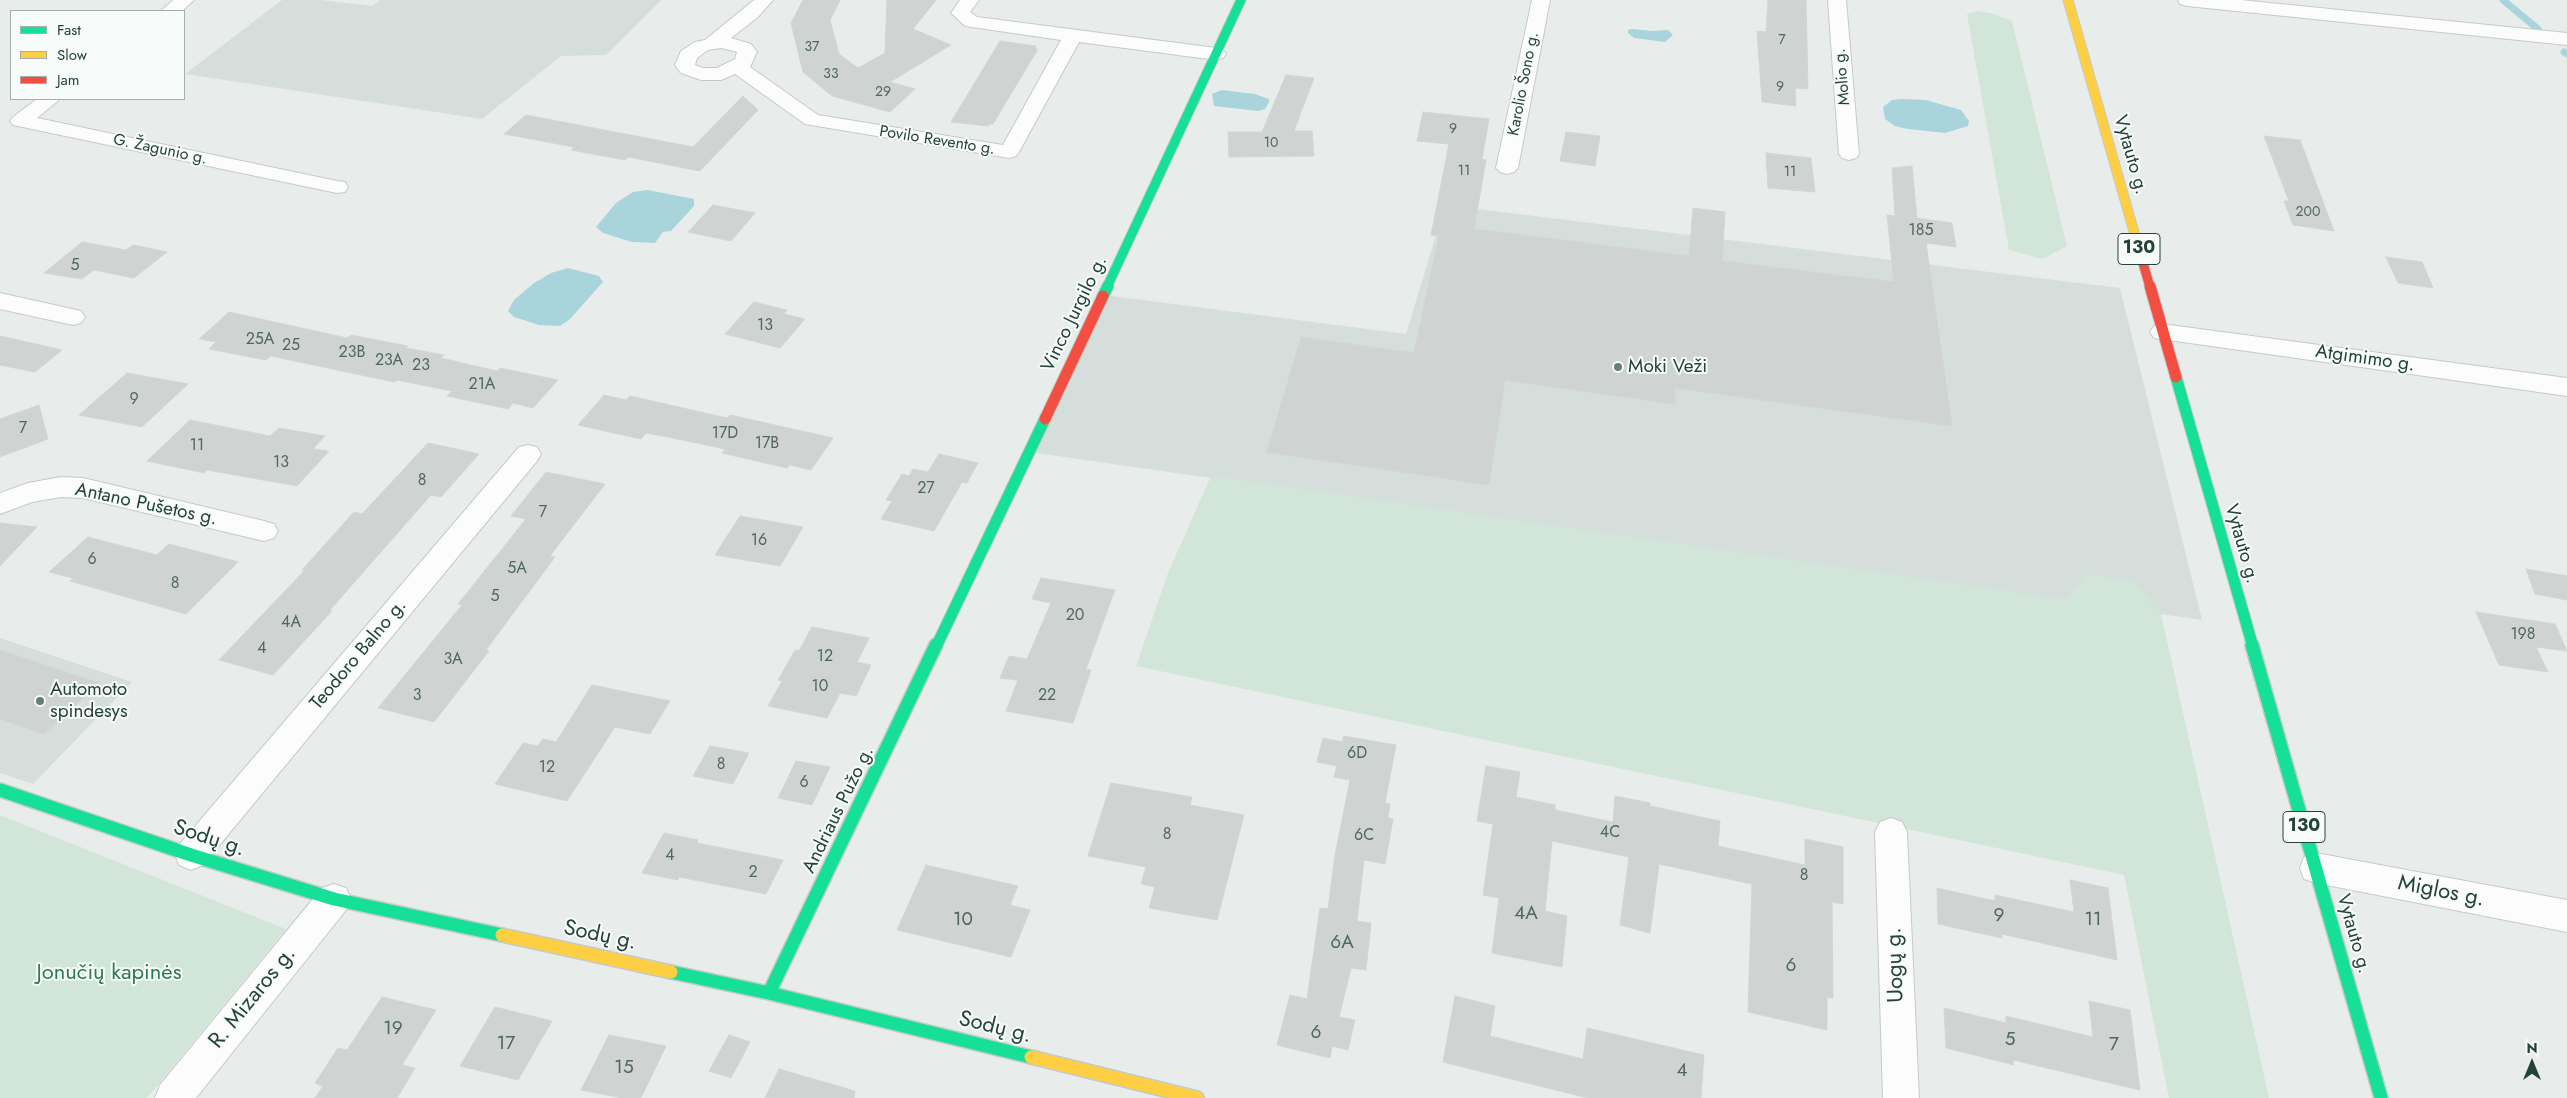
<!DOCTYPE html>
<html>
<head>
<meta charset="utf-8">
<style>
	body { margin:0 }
	#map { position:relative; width:2567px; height:1098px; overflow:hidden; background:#e8edeb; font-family:Jost,sans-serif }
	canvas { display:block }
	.legend { position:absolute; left:10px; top:10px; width:175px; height:90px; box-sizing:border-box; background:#f7fbf9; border:1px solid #a3b1ad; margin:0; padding:6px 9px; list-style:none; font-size:15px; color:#24423a }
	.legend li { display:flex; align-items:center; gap:10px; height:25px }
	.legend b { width:25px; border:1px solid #a3b1ad }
	.north { position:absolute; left:2507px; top:1038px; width:50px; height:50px; -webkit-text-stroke:4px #f7fbf9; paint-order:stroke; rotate:0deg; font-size:14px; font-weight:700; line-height:20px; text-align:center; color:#24423a }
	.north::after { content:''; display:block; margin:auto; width:18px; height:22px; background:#24423a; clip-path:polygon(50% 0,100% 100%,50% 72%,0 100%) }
</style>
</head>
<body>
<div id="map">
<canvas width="2567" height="1098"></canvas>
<ul class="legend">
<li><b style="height:6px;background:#16e098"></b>Fast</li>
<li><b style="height:6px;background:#ffcf43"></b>Slow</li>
<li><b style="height:6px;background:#f24e42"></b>Jam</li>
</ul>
<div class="north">N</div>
</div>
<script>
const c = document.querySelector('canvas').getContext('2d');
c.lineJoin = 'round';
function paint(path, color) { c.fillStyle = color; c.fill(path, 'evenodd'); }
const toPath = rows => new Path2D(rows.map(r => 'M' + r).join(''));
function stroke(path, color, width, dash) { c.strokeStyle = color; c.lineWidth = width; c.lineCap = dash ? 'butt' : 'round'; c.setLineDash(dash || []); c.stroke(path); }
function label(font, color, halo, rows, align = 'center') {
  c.font = font + ' Jost,sans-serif'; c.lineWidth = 4; c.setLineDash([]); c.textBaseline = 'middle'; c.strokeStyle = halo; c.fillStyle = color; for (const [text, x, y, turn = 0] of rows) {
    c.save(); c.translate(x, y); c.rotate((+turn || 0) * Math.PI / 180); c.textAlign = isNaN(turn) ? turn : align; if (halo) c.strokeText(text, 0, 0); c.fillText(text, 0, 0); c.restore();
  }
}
const built = toPath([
	[282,0,321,0,372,6,380,0,661,0,606,55,561,56,482,119,185,74],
	[1445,205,2120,288,2202,620,1029,452,1104,295,1406,334],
	[0,638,132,682,33,784,0,773]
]);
const green = toPath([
	[1977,11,1991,13,2012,21,2067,246,2042,259,2009,250,1967,14],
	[1211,476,2068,600,2085,574,2134,582,2161,614,2269,1098,2169,1098,2124,875,1136,666,1168,573],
	[0,815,286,929,147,1098,0,1098]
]);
const water = toPath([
	[1632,29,1653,31,1668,30,1673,35,1665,42,1634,38,1628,33,1628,30],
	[1222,90,1255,94,1269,99,1269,102,1265,109,1258,111,1214,106,1212,94],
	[1902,99,1926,100,1961,110,1969,121,1968,126,1945,133,1908,129,1895,126,1885,119,1883,107,1892,100],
	[648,190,694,199,694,206,671,231,663,232,655,243,632,242,603,233,596,227,616,203,633,192],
	[568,268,599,276,603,282,570,319,560,326,539,325,514,317,508,311,514,300,534,283,551,273]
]);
const stream = toPath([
	[2503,0,2538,29],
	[2564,52,2567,54]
]);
const building = toPath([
	[803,0,840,0,830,20,839,54,858,68,885,53,887,0,936,0,913,29,951,45,890,82,915,89,890,112,832,96,803,72,791,23,803,0],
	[1768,0,1806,0,1808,89,1795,88,1796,106,1762,102,1757,31,1766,32,1768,0],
	[1000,41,1036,46,1035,49,1038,49,993,124,990,124,988,126,951,122,1000,41],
	[1286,75,1314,78,1294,131,1312,131,1314,156,1229,157,1228,132,1262,132,1286,75],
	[743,96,758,110,700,171,628,157,625,160,571,150,574,147,504,134,526,115,693,147,743,96],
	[1423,112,1489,119,1482,159,1486,160,1474,229,1689,256,1693,208,1725,212,1722,261,1894,282,1887,215,1895,216,1892,168,1912,166,1917,218,1952,223,1956,247,1926,243,1952,426,1675,388,1675,404,1505,380,1489,485,1267,452,1301,337,1414,353,1439,236,1431,235,1449,144,1417,141,1423,112],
	[1566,132,1600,136,1595,166,1560,161,1566,132],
	[2264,136,2300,140,2334,231,2293,225,2284,201,2289,201,2264,136],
	[1766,153,1811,158,1815,192,1768,188,1766,153],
	[713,205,755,213,731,241,688,232,713,205],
	[82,242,126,250,133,245,167,252,134,278,94,270,82,279,44,273,82,242],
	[2386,257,2422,262,2433,288,2398,283,2386,257],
	[754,302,787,310,784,314,805,319,780,348,725,334,754,302],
	[229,312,347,338,351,335,408,346,406,348,444,355,441,358,497,371,500,368,558,380,533,408,513,403,508,409,447,396,452,391,397,380,394,382,271,356,266,360,209,349,216,342,199,339,229,312],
	[0,336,62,350,35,372,0,365,0,336],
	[127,373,188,384,142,427,79,415,127,373],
	[604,395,626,400,630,396,727,418,730,415,833,438,811,470,790,465,787,468,722,453,725,449,668,437,646,433,641,439,578,425,604,395],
	[39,405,48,439,0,457,0,419,39,405],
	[190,420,270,436,279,428,325,436,313,449,329,451,297,486,207,470,204,473,147,461,190,420],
	[428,443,479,454,441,497,431,495,330,610,332,611,273,675,219,660,305,570,302,570,354,512,362,514,428,443],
	[939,454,978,463,967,483,962,482,934,531,881,519,892,501,886,500,902,474,909,476,913,469,928,472,939,454],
	[546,472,605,484,550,556,555,557,486,650,489,651,434,722,378,708,462,605,458,604,526,519,511,516,546,472],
	[740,516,803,527,780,566,715,555,740,516],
	[0,523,37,527,0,566,0,523],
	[88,537,157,555,169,544,238,562,186,614,70,581,73,578,49,572,88,537],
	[2526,569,2567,576,2567,600,2535,594,2526,569],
	[1041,578,1115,590,1086,669,1091,670,1073,723,1006,711,1018,680,1000,678,1009,656,1027,659,1051,603,1032,599,1041,578],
	[2476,612,2555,624,2567,651,2536,647,2548,672,2499,665,2476,612],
	[812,627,869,638,857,662,871,665,856,696,840,693,827,718,768,706,782,681,778,680,795,650,799,651,812,627],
	[0,650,99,683,44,734,0,719,0,650],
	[592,685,670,701,650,734,615,727,567,801,495,784,523,743,538,746,543,739,556,742,592,685],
	[1344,736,1396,745,1385,803,1390,804,1388,818,1393,819,1385,864,1364,860,1357,921,1371,923,1366,970,1351,968,1339,1017,1355,1020,1348,1050,1332,1046,1330,1058,1277,1045,1290,995,1307,999,1320,908,1328,909,1335,855,1350,780,1334,777,1337,766,1317,762,1323,738,1342,742,1344,736],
	[710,746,749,753,733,784,693,776,710,746],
	[796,761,830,767,812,805,778,798,796,761],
	[1486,766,1520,772,1516,797,1555,805,1555,810,1613,822,1615,796,1650,803,1650,806,1720,821,1718,846,1805,865,1805,839,1843,847,1843,904,1832,902,1833,998,1827,997,1827,1030,1748,1012,1752,884,1659,864,1650,933,1620,925,1629,857,1552,841,1545,911,1567,916,1562,967,1492,953,1499,898,1483,895,1493,824,1477,821,1486,766],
	[1111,783,1192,797,1190,805,1244,815,1217,920,1149,908,1155,887,1141,884,1146,867,1088,856,1111,783],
	[664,833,698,840,697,843,783,860,766,894,679,877,678,880,642,873,664,833],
	[926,865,1018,886,1010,905,1030,910,1011,957,897,930,926,865],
	[2070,880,2108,888,2117,960,2002,934,2002,938,1938,924,1937,888,1995,901,1995,895,2074,912,2070,880],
	[1455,996,1495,1006,1490,1036,1583,1059,1587,1028,1704,1055,1701,1098,1588,1098,1443,1062,1455,996],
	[382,997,436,1010,402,1065,415,1068,397,1098,315,1098,323,1086,315,1083,338,1048,347,1050,382,997],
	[2089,1001,2130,1010,2140,1090,2013,1060,2014,1065,1946,1048,1944,1008,2006,1023,2006,1016,2093,1037,2089,1001],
	[495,1007,552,1021,518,1080,460,1066,495,1007],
	[609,1035,666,1046,641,1098,622,1098,581,1090,609,1035],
	[729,1035,750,1042,731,1078,709,1071,729,1035],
	[779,1069,855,1091,854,1098,765,1098,779,1069]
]);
const street = toPath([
	[173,0,194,0,182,11,161,11,173,0],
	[754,0,773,0,758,17,731,38,751,44,757,52,750,67,818,115,1003,145,1061,40,965,26,951,13,960,0,979,0,970,12,977,17,1216,48,1223,50,1226,54,1223,58,1216,60,1079,42,1019,152,1016,156,1009,158,805,124,735,74,721,80,701,80,681,73,675,65,681,51,695,42,705,40,754,0],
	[721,48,737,52,735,59,717,68,703,68,695,65,697,58,708,50,721,48],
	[1532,0,1550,0,1518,168,1514,172,1507,174,1500,172,1496,168,1532,0],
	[1828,0,1846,0,1859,154,1856,158,1849,160,1842,158,1839,154,1828,0],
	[2178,0,2241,0,2567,33,2567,45,2187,6,2180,4,2178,0],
	[37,99,60,99,37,118,337,181,345,182,348,187,345,192,337,193,13,125,10,121,13,117,37,99],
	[0,293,81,311,85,317,81,323,73,325,0,309,0,293],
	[2162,324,2567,378,2567,396,2154,338,2150,332,2154,326,2162,324],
	[528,445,537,447,541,454,537,461,203,865,191,870,179,865,175,855,179,845,519,447,528,445],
	[61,477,83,478,264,521,274,524,278,531,274,538,264,541,83,498,61,497,32,502,0,514,0,493,28,483,61,477],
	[1891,818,1902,822,1907,832,1919,1098,1883,1098,1875,832,1880,822,1891,818],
	[2316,853,2567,900,2567,932,2316,883,2304,879,2300,868,2304,857,2316,853],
	[334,884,346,888,351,899,346,910,196,1098,155,1098,160,1085,322,888,334,884]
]);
const fastFar2 = toPath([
	[1107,287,1241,0]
]);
const fastFar1 = toPath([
	[1103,296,1108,286],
	[2176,377,2253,647],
	[936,647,1045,419]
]);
const fast = toPath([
	[2252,645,2381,1098],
	[0,790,191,855,334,899,502,935],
	[671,972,769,993,1031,1057],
	[769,993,936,645]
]);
const slowFar1 = toPath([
	[2068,0,2136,239]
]);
const slow = toPath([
	[502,935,671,972],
	[1031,1057,1197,1098]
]);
const jamFar1 = toPath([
	[2136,239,2150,287]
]);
const jam = toPath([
	[2150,286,2176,377],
	[1045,419,1103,296]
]);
const markers = [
	[1618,367,5,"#697e78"],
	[40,701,5,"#697e78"]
];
const farNumbernames = [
	["7",1782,41],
	["37",812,48],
	["33",831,75],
	["9",1780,88],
	["29",883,93],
	["9",1453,130],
	["10",1271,144],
	["11",1464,172],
	["11",1790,173],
	["200",2308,213]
];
const farStreetnames = [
	["Molio g.",1843,77,-95],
	["Karolio Šono g.",1524,84,-79],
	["Povilo Revento g.",937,141,9],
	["G. Žagunio g.",160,150,12]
];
const numberNames = [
	["185",1921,231],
	["5",75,266],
	["13",765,326],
	["25A",260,340],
	["25",291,346],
	["23B",352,353],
	["23A",389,361],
	["23",421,366],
	["21A",482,385],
	["9",134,400],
	["7",23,429],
	["17D",725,434],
	["17B",767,444],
	["11",197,446],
	["13",281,463],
	["8",422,481],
	["27",926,489],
	["7",543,513],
	["16",759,541],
	["6",92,560],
	["5A",517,569],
	["8",175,584],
	["5",495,597],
	["20",1075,616],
	["4A",291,623],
	["198",2523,635],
	["4",262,649],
	["12",825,657],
	["3A",453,660],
	["10",820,687],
	["3",417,696],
	["22",1047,696],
	["6D",1357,754],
	["8",721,765],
	["12",547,768],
	["6",804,783],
	["4C",1610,833],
	["8",1167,835],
	["6C",1364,836],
	["4",670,856],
	["2",753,873],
	["8",1804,876]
];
const shields = [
	[2139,249,42],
	[2304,827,42]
];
const shieldNames = [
	["130",2139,249],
	["130",2304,827]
];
const streetNames = [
	["Vytauto g.",2130,155,74],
	["Vinco Jurgilo g.",1075,314,-64],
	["Atgimimo g.",2365,359,8],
	["Antano Pušetos g.",146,505,12],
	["Vytauto g.",2241,544,74],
	["Teodoro Balno g.",359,655,-50],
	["Andriaus Pužo g.",839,810,-64],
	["Vytauto g.",2353,934,74]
];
const poiNames = [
	["Moki Veži",1628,367],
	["Automoto",50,690],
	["spindesys",50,712]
];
const nearNumbernames = [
	["4A",1526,914],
	["9",1999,916],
	["10",963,920],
	["11",2093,920],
	["6A",1342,943],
	["6",1791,966],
	["19",393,1029],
	["6",1316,1033],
	["5",2010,1040],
	["17",506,1044],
	["7",2114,1045],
	["15",624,1068],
	["4",1682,1071]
];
const nearStreetnames = [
	["Sodų g.",209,839,18],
	["Miglos g.",2441,892,11],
	["Sodų g.",600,936,12],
	["Uogų g.",1896,965,-92],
	["R. Mizaros g.",253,998,-51],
	["Sodų g.",995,1028,14]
];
const nearParknames = [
	["Jonučių kapinės",109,974]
];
paint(built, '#d6dedb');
paint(green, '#d1e6d8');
paint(water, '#a9d4db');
stroke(stream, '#a9d4db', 7);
paint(building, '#cfd4d2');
stroke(building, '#d1d6d4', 1);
stroke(street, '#c5cac8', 2);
stroke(fastFar2, '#c3cbc8', 11);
stroke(fastFar1, '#c3cbc8', 13);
stroke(fast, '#c3cbc8', 16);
stroke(slowFar1, '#c3cbc8', 11);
stroke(slow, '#c3cbc8', 16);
stroke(jamFar1, '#c3cbc8', 11);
stroke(jam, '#c3cbc8', 13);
paint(street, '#fcfcfc');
stroke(fastFar2, '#16e098', 9);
stroke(fastFar1, '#16e098', 11);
stroke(fast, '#16e098', 13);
stroke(slowFar1, '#ffcf43', 9);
stroke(slow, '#ffcf43', 13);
stroke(jamFar1, '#f24e42', 9);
stroke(jam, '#f24e42', 11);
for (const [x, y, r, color] of markers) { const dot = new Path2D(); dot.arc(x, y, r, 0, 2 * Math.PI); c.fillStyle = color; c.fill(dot); stroke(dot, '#f7fbf9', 2); }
label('14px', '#506761', null, farNumbernames);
label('16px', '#24423a', '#f7fbf9', farStreetnames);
label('16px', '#506761', null, numberNames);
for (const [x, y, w] of shields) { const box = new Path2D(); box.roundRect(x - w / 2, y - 15.5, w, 31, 4); c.fillStyle = '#f7fbf9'; c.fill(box); stroke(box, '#24423a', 1); }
label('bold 18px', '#24423a', null, shieldNames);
label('19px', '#24423a', '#f7fbf9', streetNames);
label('19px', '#24423a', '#f7fbf9', poiNames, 'left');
label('19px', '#506761', null, nearNumbernames);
label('22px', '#24423a', '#f7fbf9', nearStreetnames);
label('22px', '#2d7a4b', '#f7fbf9', nearParknames);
</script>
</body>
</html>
